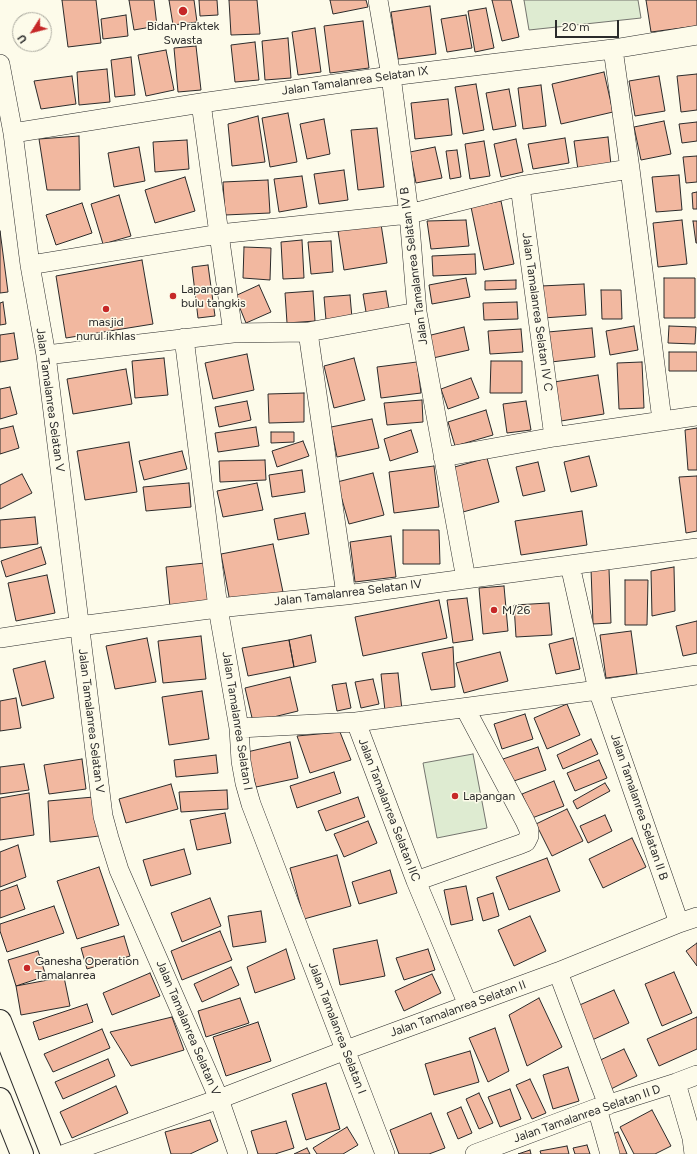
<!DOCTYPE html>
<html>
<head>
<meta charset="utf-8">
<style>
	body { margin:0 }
	#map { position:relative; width:697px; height:1154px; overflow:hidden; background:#fdfbea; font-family:Figtree,sans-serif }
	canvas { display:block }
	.north { position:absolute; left:12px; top:12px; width:40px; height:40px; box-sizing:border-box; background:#fdfbea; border:1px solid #a9a89e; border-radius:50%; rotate:234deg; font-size:11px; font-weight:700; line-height:16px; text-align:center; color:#2b2b2b }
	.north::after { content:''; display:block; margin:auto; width:14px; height:18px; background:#c62828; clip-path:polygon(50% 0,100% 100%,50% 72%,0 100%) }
	.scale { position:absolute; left:555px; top:20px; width:64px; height:18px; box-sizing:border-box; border:2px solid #2b2b2b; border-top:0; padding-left:5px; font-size:12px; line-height:14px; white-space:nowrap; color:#2b2b2b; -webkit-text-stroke:3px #fdfbea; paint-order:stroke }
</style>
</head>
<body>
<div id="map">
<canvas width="697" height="1154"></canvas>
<div class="north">U</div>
<div class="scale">20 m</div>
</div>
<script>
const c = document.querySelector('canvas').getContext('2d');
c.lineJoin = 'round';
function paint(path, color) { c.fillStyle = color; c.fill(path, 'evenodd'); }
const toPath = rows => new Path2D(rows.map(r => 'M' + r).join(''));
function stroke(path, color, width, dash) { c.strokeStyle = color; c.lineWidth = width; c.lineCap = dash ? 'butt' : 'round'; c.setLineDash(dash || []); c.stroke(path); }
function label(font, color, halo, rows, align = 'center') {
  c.font = font + ' Figtree,sans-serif'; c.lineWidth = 3; c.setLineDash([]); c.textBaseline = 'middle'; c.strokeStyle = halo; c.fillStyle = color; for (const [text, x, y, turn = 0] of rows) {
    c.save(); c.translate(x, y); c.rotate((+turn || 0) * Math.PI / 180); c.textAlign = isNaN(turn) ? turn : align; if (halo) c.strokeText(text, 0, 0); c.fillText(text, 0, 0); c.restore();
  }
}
const green = toPath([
	[524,0,638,0,641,18,529,30,524,0],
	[473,754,487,828,437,838,423,763,473,754]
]);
const building = toPath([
	[62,0,96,0,101,43,68,47,62,0],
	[129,0,154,0,157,26,134,30,129,0],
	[169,0,194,0,197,22,173,25,169,0],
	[199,0,217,0,218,15,200,16,199,0],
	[229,0,257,0,260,34,231,35,229,0],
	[330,0,366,0,368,7,333,14,330,0],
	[492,0,511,0,519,37,502,41,492,0],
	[646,0,697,0,697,26,651,32,646,0],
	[430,6,436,54,398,59,391,12,430,6],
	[486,8,494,48,475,52,468,11,486,8],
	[126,15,128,36,103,39,101,19,126,15],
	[466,15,472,48,447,52,441,19,466,15],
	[363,21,369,68,330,73,324,26,363,21],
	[315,28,321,72,298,75,292,32,315,28],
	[288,38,291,78,265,80,262,41,288,38],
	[255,42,259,80,235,82,231,45,255,42],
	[196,46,201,90,178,92,174,48,196,46],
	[166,50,174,90,146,96,138,55,166,50],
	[131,57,135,95,115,97,111,60,131,57],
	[107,69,110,102,79,105,77,72,107,69],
	[604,72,613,112,561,124,552,84,604,72],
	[697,74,697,110,681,112,677,76,697,74],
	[72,76,76,104,41,109,34,81,72,76],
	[659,76,665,111,635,116,629,81,659,76],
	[476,84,484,130,463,134,455,87,476,84],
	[541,85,546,126,523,129,518,88,541,85],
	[509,89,516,126,493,130,486,93,509,89],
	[448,99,452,135,415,139,411,103,448,99],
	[288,113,297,162,270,167,262,118,288,113],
	[258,116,265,162,232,166,228,124,258,116],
	[324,119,330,154,307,159,300,124,324,119],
	[664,121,671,154,641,160,634,127,664,121],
	[697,122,697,141,682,143,679,124,697,122],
	[377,128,384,187,358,190,351,130,377,128],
	[79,136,80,190,47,190,39,139,79,136],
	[608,137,611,165,578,170,574,141,608,137],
	[565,138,569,163,533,169,528,144,565,138],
	[516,139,523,172,501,177,494,144,516,139],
	[187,140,189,169,155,172,153,142,187,140],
	[484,141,490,176,470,179,465,144,484,141],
	[139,147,145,181,114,187,108,153,139,147],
	[435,147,442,178,416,183,410,152,435,147],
	[457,150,461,177,450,179,446,151,457,150],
	[697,156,697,182,686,183,683,157,697,156],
	[344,170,348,200,319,204,314,174,344,170],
	[679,175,682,210,656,212,652,177,679,175],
	[302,176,307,207,279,212,274,179,302,176],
	[185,177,195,211,155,223,145,190,185,177],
	[268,180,270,213,225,215,223,182,268,180],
	[697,192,697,209,693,209,692,193,697,192],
	[119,195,131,236,103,244,91,204,119,195],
	[501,201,514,264,484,270,471,207,501,201],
	[82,203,92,233,56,245,46,215,82,203],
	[466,220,469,246,431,249,427,221,466,220],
	[682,220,687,264,658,267,653,223,682,220],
	[693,221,697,221,697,243,696,243,693,221],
	[381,224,387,263,344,270,338,231,381,224],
	[0,231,8,292,0,293,0,231],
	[302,240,304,278,283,279,281,242,302,240],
	[331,241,333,272,311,274,308,242,331,241],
	[244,247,271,248,270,280,243,278,244,247],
	[475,254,476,274,433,276,432,256,475,254],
	[142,260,153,324,66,338,56,276,142,260],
	[208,265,215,316,198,318,192,267,208,265],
	[466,278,470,297,432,304,429,285,466,278],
	[664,278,695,278,695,318,664,318,664,278],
	[516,280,516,289,485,290,485,281,516,280],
	[584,284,586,315,543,318,541,286,584,284],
	[259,285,271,312,246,323,235,296,259,285],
	[601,290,621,290,622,319,602,319,601,290],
	[313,291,315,321,287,323,285,293,313,291],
	[386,291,390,315,367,318,363,294,386,291],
	[350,295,352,318,326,320,324,297,350,295],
	[3,302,6,324,0,325,0,303,3,302],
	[517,302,518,319,484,320,483,303,517,302],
	[634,326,638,350,610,355,606,331,634,326],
	[669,326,696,327,695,344,668,343,669,326],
	[464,327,469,350,433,358,427,336,464,327],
	[592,328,595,357,551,362,548,332,592,328],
	[521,329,523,352,490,354,488,331,521,329],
	[14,333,18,359,0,362,0,335,14,333],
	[669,352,697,352,697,371,669,371,669,352],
	[247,354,254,390,213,399,205,363,247,354],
	[164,358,168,395,135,398,132,361,164,358],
	[354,358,365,400,334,408,324,366,354,358],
	[491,361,522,361,522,393,490,393,491,361],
	[417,362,421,393,381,398,377,367,417,362],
	[642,362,644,408,619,409,617,363,642,362],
	[126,369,132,404,73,414,67,379,126,369],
	[598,375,604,414,561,421,554,382,598,375],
	[471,378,479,398,448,409,441,389,471,378],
	[10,387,17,414,0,419,0,389,10,387],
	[304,393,304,422,269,423,268,394,304,393],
	[422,400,423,422,387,425,384,403,422,400],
	[247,401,251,420,219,427,215,407,247,401],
	[526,401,531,430,507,433,503,404,526,401],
	[486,410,493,435,455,446,448,422,486,410],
	[372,419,379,448,337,457,331,427,372,419],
	[13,426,19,448,0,454,0,429,13,426],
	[256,427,259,446,218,452,215,433,256,427],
	[697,428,697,470,688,470,685,430,697,428],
	[411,430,418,452,390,461,384,439,411,430],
	[271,432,294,432,294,442,271,443,271,432],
	[303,441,309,456,277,467,272,451,303,441],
	[129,442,137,492,85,500,77,451,129,442],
	[182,451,187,469,144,480,139,461,182,451],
	[589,456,597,486,571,492,564,462,589,456],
	[487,458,499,502,463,512,451,468,487,458],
	[265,460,266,480,220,482,219,461,265,460],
	[538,462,545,491,523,496,516,467,538,462],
	[434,466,439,507,394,513,389,472,434,466],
	[302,470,305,492,272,497,269,475,302,470],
	[373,473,384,515,349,524,337,482,373,473],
	[22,474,32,493,0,509,0,485,22,474],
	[697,476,697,531,686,533,679,477,697,476],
	[189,483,191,507,146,511,143,487,189,483],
	[257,483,263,510,223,517,217,491,257,483],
	[582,511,587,545,521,555,515,521,582,511],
	[305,513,309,534,278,540,274,519,305,513],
	[35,517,38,544,0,548,0,520,35,517],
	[403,530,439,530,440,564,403,564,403,530],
	[391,536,396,577,355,582,350,542,391,536],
	[273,544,283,592,230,602,221,554,273,544],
	[41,547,46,564,6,577,1,561,41,547],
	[205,563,209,603,170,607,166,567,205,563],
	[674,567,675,611,652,616,651,571,674,567],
	[591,569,609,569,611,623,593,624,591,569],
	[47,575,55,613,16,621,8,583,47,575],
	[625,580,648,580,647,625,625,625,625,580],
	[504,586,508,631,483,634,479,588,504,586],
	[467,598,473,640,453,643,447,600,467,598],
	[439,600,447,638,363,656,355,617,439,600],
	[549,603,552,635,516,637,514,605,549,603],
	[697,621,697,653,683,656,676,626,697,621],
	[631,631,637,674,606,678,600,635,631,631],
	[311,635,316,662,294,667,289,640,311,635],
	[201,636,206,679,163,683,158,641,201,636],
	[147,638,156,682,115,689,106,646,147,638],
	[573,638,580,669,556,674,549,644,573,638],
	[289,640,294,667,248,676,242,648,289,640],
	[453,647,455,687,431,690,422,653,453,647],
	[500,652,508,681,464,693,456,663,500,652],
	[45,661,54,698,22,706,13,669,45,661],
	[398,673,402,710,385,711,381,674,398,673],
	[290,677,298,711,253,722,245,688,290,677],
	[373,679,379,704,361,708,355,682,373,679],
	[346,683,351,708,337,711,332,685,346,683],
	[202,691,209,739,169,745,162,697,202,691],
	[16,698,21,728,0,731,0,701,16,698],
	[567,704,580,735,547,749,534,718,567,704],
	[525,714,533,739,502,749,494,724,525,714],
	[340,732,351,760,310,773,297,736,340,732],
	[591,739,598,754,563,769,557,755,591,739],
	[290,742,298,778,256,787,247,752,290,742],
	[538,747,546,770,511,782,503,759,538,747],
	[216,755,218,773,176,777,174,760,216,755],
	[82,759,86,789,49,794,44,765,82,759],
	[599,760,607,778,575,791,567,773,599,760],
	[24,764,29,790,0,794,0,767,24,764],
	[334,772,341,793,297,808,290,786,334,772],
	[554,781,564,806,532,818,522,794,554,781],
	[605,783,610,791,577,809,573,801,605,783],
	[171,784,178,809,126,823,119,799,171,784],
	[227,790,228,809,181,812,179,792,227,790],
	[29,793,34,835,0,840,0,798,29,793],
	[94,797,99,836,50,842,48,801,94,797],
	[358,797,365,817,326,831,318,811,358,797],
	[567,809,583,841,552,856,536,824,567,809],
	[225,813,231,843,197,850,190,820,225,813],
	[605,815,612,831,588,843,580,826,605,815],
	[368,821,377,843,344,857,334,834,368,821],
	[632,838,646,867,603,888,589,859,632,838],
	[18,845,26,877,0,887,0,852,18,845],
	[184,849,191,874,151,886,143,860,184,849],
	[337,855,351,906,304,919,290,868,337,855],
	[547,858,560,891,509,910,496,877,547,858],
	[99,867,119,925,77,939,57,881,99,867],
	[390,870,397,893,359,904,352,882,390,870],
	[17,885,25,909,0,918,0,891,17,885],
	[466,886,473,920,451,925,444,890,466,886],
	[493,893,499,916,483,921,477,898,493,893],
	[210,898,221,926,182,942,171,913,210,898],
	[54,906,64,933,7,952,0,931,0,924,54,906],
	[261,911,266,942,233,947,228,916,261,911],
	[530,916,546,951,514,966,498,930,530,916],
	[220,931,232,960,182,980,171,951,220,931],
	[124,936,130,956,87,969,81,948,124,936],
	[377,940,385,976,340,985,333,949,377,940],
	[697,943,697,966,686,951,697,943],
	[286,949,295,979,255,993,247,967,286,949],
	[428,949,435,970,404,980,396,958,428,949],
	[38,951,46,976,16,986,8,960,38,951],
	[231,967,239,985,202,1002,194,984,231,967],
	[674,972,692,1013,662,1026,645,984,674,972],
	[150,973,160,996,112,1015,103,993,150,973],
	[432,974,441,993,404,1011,395,991,432,974],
	[64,977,70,1006,21,1015,16,986,64,977],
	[614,990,629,1023,590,1041,575,1007,614,990],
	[240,998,249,1023,206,1037,198,1011,240,998],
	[539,998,562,1047,527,1066,509,1015,539,998],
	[87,1004,93,1022,39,1040,33,1022,87,1004],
	[172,1017,184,1050,131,1066,110,1032,172,1017],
	[697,1017,697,1049,659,1066,647,1039,697,1017],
	[258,1022,271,1061,226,1076,213,1037,258,1022],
	[495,1028,509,1071,488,1082,469,1038,495,1028],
	[102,1029,110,1048,53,1072,44,1054,102,1029],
	[624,1049,637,1076,609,1090,596,1062,624,1049],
	[470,1051,479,1082,434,1095,425,1064,470,1051],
	[108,1059,115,1076,63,1099,55,1082,108,1059],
	[568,1067,579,1101,553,1109,543,1075,568,1067],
	[530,1079,546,1113,532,1119,516,1085,530,1079],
	[326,1083,340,1129,306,1140,292,1094,326,1083],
	[116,1086,128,1113,72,1138,60,1112,116,1086],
	[510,1089,521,1119,500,1127,488,1097,510,1089],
	[479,1093,493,1123,479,1129,466,1099,479,1093],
	[461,1107,472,1133,458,1139,447,1113,461,1107],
	[652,1110,671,1146,655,1154,634,1154,620,1127,652,1110],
	[431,1113,445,1148,429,1154,399,1154,390,1130,431,1113],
	[210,1120,218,1141,190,1154,171,1154,165,1132,210,1120],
	[286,1121,294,1148,275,1154,258,1154,251,1131,286,1121],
	[347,1127,358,1145,343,1154,317,1154,313,1148,347,1127],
	[618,1132,627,1154,614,1154,607,1136,618,1132],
	[587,1145,590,1154,575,1154,573,1148,587,1145],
	[567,1146,569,1154,541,1154,540,1151,567,1146],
	[307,1148,310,1154,294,1154,307,1148],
	[530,1150,531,1154,518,1154,530,1150]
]);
const minor = toPath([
	[378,0,391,76,409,214,417,312,466,579],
	[613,49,630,169,662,420],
	[0,64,13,133,30,265,46,355,103,816,109,838,119,870,219,1099,238,1154],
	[13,133,201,103,391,76,613,49,697,35],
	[520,186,554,437],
	[30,265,219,234,201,103],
	[308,332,346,595],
	[233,333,219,234,409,214,520,186,630,169],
	[184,338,218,608,239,728,241,761,245,783,251,804,385,1154],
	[46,355,233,333,308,332,417,312],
	[443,457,554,437,697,416],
	[570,565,598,690,679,923],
	[0,638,79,626,218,608,346,595,697,548],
	[356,722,598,690,697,675],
	[239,728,356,722,416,881,468,1005],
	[416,881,521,844,526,842,529,836,529,830,525,821,465,708],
	[558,972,608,1105],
	[676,1083,692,1138,694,1154],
	[597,1108,610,1154],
	[65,1154,219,1099,346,1050,558,972,679,923,697,917],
	[475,1154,597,1108,676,1083,697,1075]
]);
const primary = toPath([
	[0,1021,52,1154],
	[0,1099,22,1154]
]);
const markers = [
	[183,11,5,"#c62828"],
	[173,296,4,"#c62828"],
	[106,309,4,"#c62828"],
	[494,610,4,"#c62828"],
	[455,796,4,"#c62828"],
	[27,968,4,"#c62828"]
];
const poiNames = [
	["Bidan Praktek",183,26,"center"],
	["Swasta",183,40,"center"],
	["Lapangan",181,289],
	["bulu tangkis",181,303],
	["masjid",106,322,"center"],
	["nurul ikhlas",106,336,"center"],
	["M/26",502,610],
	["Lapangan",463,796],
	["Ganesha Operation",35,961],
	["Tamalanrea",35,975]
];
const streetNames = [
	["Jalan Tamalanrea Selatan IX",355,81,-8],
	["Jalan Tamalanrea Selatan IV B",414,266,-97],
	["Jalan Tamalanrea Selatan IV C",537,312,82],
	["Jalan Tamalanrea Selatan V",50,400,82],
	["Jalan Tamalanrea Selatan IV",348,593,-7],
	["Jalan Tamalanrea Selatan V",91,721,83],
	["Jalan Tamalanrea Selatan I",237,721,81],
	["Jalan Tamalanrea Selatan II B",639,807,71],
	["Jalan Tamalanrea Selatan IIC",389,810,69],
	["Jalan Tamalanrea Selatan II",458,1009,-20],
	["Jalan Tamalanrea Selatan V",188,1028,67],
	["Jalan Tamalanrea Selatan I",337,1028,69],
	["Jalan Tamalanrea Selatan II D",587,1114,-19]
];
paint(green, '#deebd1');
stroke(green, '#74746e', 1);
paint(building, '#f2b8a0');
stroke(building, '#2b2b2b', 1);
stroke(minor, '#2b2b2b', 20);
stroke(primary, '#2b2b2b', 24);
stroke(minor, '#fdfbea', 19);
stroke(primary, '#fdfbea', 22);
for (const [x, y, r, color] of markers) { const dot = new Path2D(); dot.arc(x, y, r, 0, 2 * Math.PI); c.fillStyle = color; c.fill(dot); stroke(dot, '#fdfbea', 1.5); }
label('12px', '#2b2b2b', '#fdfbea', poiNames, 'left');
label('12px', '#2b2b2b', '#fdfbea', streetNames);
</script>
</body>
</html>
